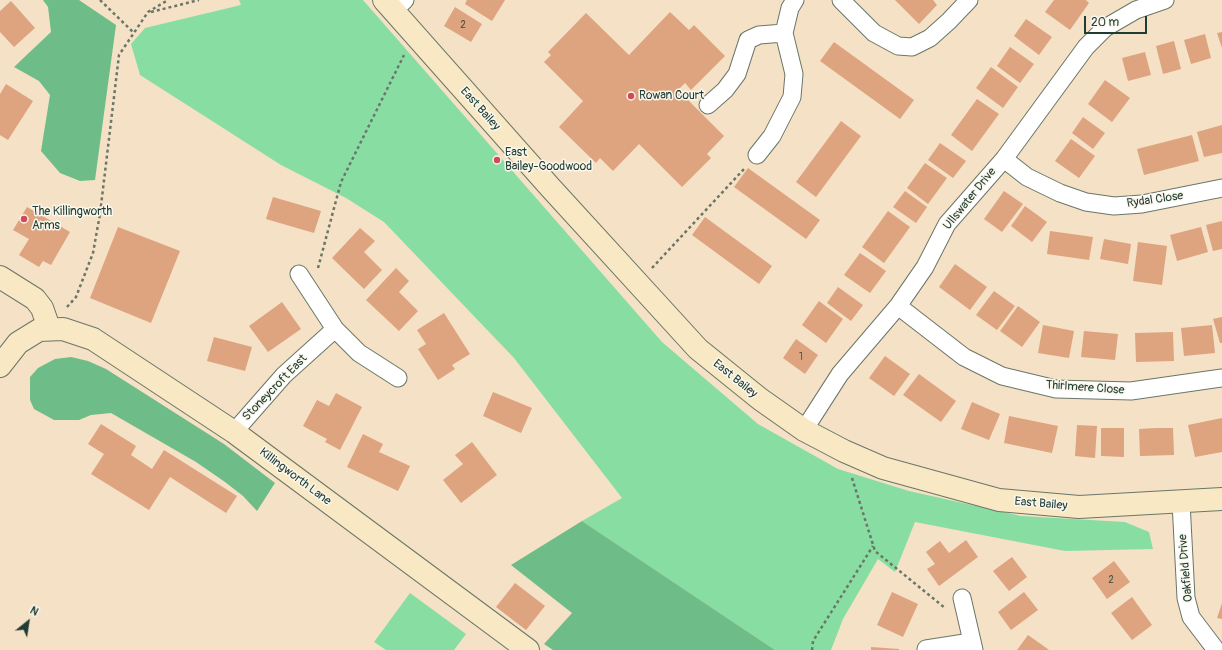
<!DOCTYPE html>
<html>
<head>
<meta charset="utf-8">
<style>
	body { margin:0 }
	#map { position:relative; width:1222px; height:650px; overflow:hidden; background:#f5e1c6; font-family:Pangolin,sans-serif }
	canvas { display:block }
	.north { position:absolute; left:8px; top:602px; width:40px; height:40px; -webkit-text-stroke:3px #fbf7ec; paint-order:stroke; rotate:30deg; font-size:11px; font-weight:700; line-height:16px; text-align:center; color:#1f3d34 }
	.north::after { content:''; display:block; margin:auto; width:14px; height:18px; background:#1f3d34; clip-path:polygon(50% 0,100% 100%,50% 72%,0 100%) }
	.scale { position:absolute; left:1084px; top:16px; width:63px; height:18px; box-sizing:border-box; border:2px solid #1f3d34; border-top:0; padding-left:5px; font-size:12px; line-height:14px; white-space:nowrap; color:#1f3d34; -webkit-text-stroke:3px #fbf7ec; paint-order:stroke }
</style>
</head>
<body>
<div id="map">
<canvas width="1222" height="650"></canvas>
<div class="north">N</div>
<div class="scale">20 m</div>
</div>
<script>
const c = document.querySelector('canvas').getContext('2d');
c.lineJoin = 'round';
function paint(path, color) { c.fillStyle = color; c.fill(path, 'evenodd'); }
const toPath = rows => new Path2D(rows.map(r => 'M' + r).join(''));
function stroke(path, color, width, dash) { c.strokeStyle = color; c.lineWidth = width; c.lineCap = dash ? 'butt' : 'round'; c.setLineDash(dash || []); c.stroke(path); }
function label(font, color, halo, rows, align = 'center') {
  c.font = font + ' Pangolin,sans-serif'; c.lineWidth = 3; c.setLineDash([]); c.textBaseline = 'middle'; c.strokeStyle = halo; c.fillStyle = color; for (const [text, x, y, turn = 0] of rows) {
    c.save(); c.translate(x, y); c.rotate((+turn || 0) * Math.PI / 180); c.textAlign = isNaN(turn) ? turn : align; if (halo) c.strokeText(text, 0, 0); c.fillText(text, 0, 0); c.restore();
  }
}
const green = toPath([
	[239,0,363,0,662,342,758,424,838,469,909,491,1021,516,1125,522,1149,532,1153,549,1065,551,915,522,895,572,878,559,843,619,831,650,775,650,582,521,622,498,514,358,384,222,346,198,281,165,140,75,131,44,145,28,241,5],
	[410,593,466,634,454,650,386,650,374,642]
]);
const forest = toPath([
	[43,0,79,0,116,25,95,180,80,181,60,173,41,151,50,95,39,81,14,67,51,32,48,7],
	[71,357,88,361,106,369,224,444,275,483,257,511,243,496,225,482,196,462,111,413,91,415,79,420,54,420,34,409,30,400,30,377,38,368,55,359],
	[582,521,775,650,553,650,544,644,572,613,511,565]
]);
const building = toPath([
	[467,0,505,0,492,21,465,4],
	[895,0,933,0,937,5,919,24],
	[1054,0,1086,0,1089,3,1070,30,1045,12],
	[11,1,35,28,14,47,0,32,0,11],
	[455,7,482,24,471,42,444,26],
	[670,12,689,30,694,25,725,56,691,90,685,83,678,90,724,136,707,154,711,158,682,187,639,144,613,171,600,158,596,163,559,127,583,101,544,62,551,55,548,52,586,13,629,55],
	[1026,19,1052,37,1039,55,1014,36],
	[1222,32,1222,48,1217,33],
	[1205,34,1211,58,1191,64,1184,40],
	[1174,41,1181,69,1163,74,1156,46],
	[834,42,914,100,900,119,820,61],
	[1010,47,1034,64,1020,83,997,66],
	[1145,52,1151,75,1128,81,1122,58],
	[991,67,1018,87,1003,108,976,88],
	[1105,80,1130,98,1112,122,1088,104],
	[6,84,33,101,8,140,0,135,0,94],
	[977,99,999,114,972,151,951,135],
	[1083,117,1105,133,1093,149,1072,133],
	[841,121,861,136,816,197,796,182],
	[1222,125,1222,153,1204,157,1197,132],
	[1192,135,1199,161,1144,175,1137,149],
	[1071,139,1095,156,1079,178,1055,161],
	[940,143,966,161,953,178,928,160],
	[925,163,947,178,928,204,907,188],
	[748,168,820,220,806,239,734,187],
	[905,191,927,207,916,223,893,207],
	[1004,191,1023,204,1002,232,984,219],
	[273,197,321,211,314,233,266,219],
	[1025,206,1047,222,1032,242,1011,226],
	[27,207,70,232,51,265,43,261,39,267,19,255,29,239,13,230],
	[888,211,910,227,884,263,862,247],
	[705,217,772,266,759,284,692,235],
	[1222,221,1222,249,1213,251,1206,225],
	[118,227,180,251,151,323,90,298],
	[1201,227,1208,252,1177,261,1170,235],
	[360,228,375,241,364,252,382,270,364,289,332,258],
	[1050,231,1093,237,1089,260,1047,254],
	[1104,239,1131,244,1128,264,1100,259],
	[1138,242,1167,246,1162,285,1133,281],
	[860,253,886,271,870,293,844,275],
	[955,264,987,287,970,310,939,287],
	[396,268,409,281,399,292,418,311,399,331,366,300],
	[838,287,863,305,851,321,827,303],
	[994,291,1015,306,997,330,976,315],
	[819,301,843,319,826,343,802,325],
	[282,302,301,329,268,352,249,326],
	[1018,306,1040,322,1022,347,1000,331],
	[444,313,470,354,452,365,455,369,438,380,418,349,426,344,417,330],
	[1222,317,1222,343,1220,343,1213,319],
	[1043,325,1074,331,1069,358,1038,353],
	[1212,325,1215,353,1184,356,1181,328],
	[1084,331,1118,334,1115,360,1081,357],
	[1173,332,1174,361,1136,362,1135,333],
	[214,337,252,347,245,371,207,361],
	[796,339,818,355,805,374,783,358],
	[885,356,910,374,894,396,869,378],
	[919,374,956,401,941,422,903,395],
	[493,392,532,408,521,433,483,416],
	[336,393,362,407,340,450,325,442,327,439,303,426,317,400,329,406],
	[972,402,1000,414,989,440,961,429],
	[1009,416,1058,426,1052,453,1004,443],
	[1222,418,1222,452,1195,457,1188,425],
	[101,424,136,446,131,455,152,469,164,450,237,496,226,513,170,477,149,510,91,474,104,454,88,444],
	[1077,425,1097,426,1095,458,1075,456],
	[1101,428,1124,428,1124,457,1101,456],
	[1156,428,1173,428,1174,455,1140,456,1139,429],
	[363,434,383,444,379,452,410,466,398,491,347,467],
	[472,442,497,475,461,503,443,480,463,464,455,455],
	[966,540,978,557,939,586,927,569,935,564,926,552,940,541,949,553],
	[1012,557,1027,577,1009,591,993,571],
	[1114,561,1130,582,1107,599,1092,578],
	[515,583,545,606,526,630,496,607],
	[892,592,918,604,903,637,877,625],
	[1024,592,1038,610,1011,630,998,612],
	[1132,597,1152,625,1132,640,1111,613],
	[1222,603,1222,619,1217,618],
	[1028,635,1045,647,1049,650,1017,650],
	[871,647,899,649,899,650,871,650]
]);
const path = toPath([
	[100,0,134,33],
	[151,12,199,0],
	[318,268,341,182,404,55],
	[652,268,744,169],
	[67,307,76,297,93,253,100,214,119,55,148,12,168,0],
	[852,478,875,551,945,608],
	[812,650,813,641,873,546]
]);
const street = toPath([
	[841,0,874,33,898,46,912,47,930,38,949,21,969,0],
	[393,11,405,0],
	[708,105,725,90,737,74,748,40,759,35,784,33],
	[757,155,772,136,792,97,794,74,784,33,790,8,795,0],
	[1004,159,1027,177,1060,193,1086,202,1114,206,1142,204,1222,188],
	[299,274,335,329,359,353,398,378],
	[898,306,964,357,1002,376,1056,389,1131,391,1222,378],
	[804,430,840,374,898,306,925,267,947,224,1004,159,1086,47,1105,28,1136,10,1165,0],
	[234,432,284,375,335,329],
	[1181,502,1186,598,1191,617,1216,650],
	[962,598,974,650],
	[926,649,971,642]
]);
const secondary = toPath([
	[384,0,549,186,698,349,760,399,804,430,844,451,883,468,999,500,1079,507,1222,499],
	[0,277,35,299,42,308,49,328],
	[0,366,18,343,39,330,63,329,93,339,234,432,528,650]
]);
const markers = [
	[631,96,4,"#d1495b"],
	[497,160,4,"#d1495b"],
	[24,219,4,"#d1495b"]
];
const numberNames = [
	["2",463,25],
	["1",801,357],
	["2",1111,580]
];
const poiNames = [
	["Rowan Court",639,96],
	["East",505,153],
	["Bailey-Goodwood",505,167],
	["The Killingworth",32,212],
	["Arms",32,226]
];
const streetNames = [
	["East Bailey",480,109,48],
	["Ullswater Drive",970,199,-51],
	["Rydal Close",1155,200,-8],
	["East Bailey",735,379,39],
	["Stoneycroft East",275,388,-46],
	["Thirlmere Close",1085,388,4],
	["Killingworth Lane",295,477,37],
	["East Bailey",1041,504,5],
	["Oakfield Drive",1186,568,-95]
];
paint(green, '#88dea2');
paint(forest, '#6ebd88');
paint(building, '#dea37f');
stroke(street, '#6a7667', 19);
stroke(secondary, '#6a7667', 24);
stroke(path, '#6a7667', 2.5, [3, 3]);
stroke(street, '#fff', 17);
stroke(secondary, '#f8e8c3', 22);
for (const [x, y, r, color] of markers) { const dot = new Path2D(); dot.arc(x, y, r, 0, 2 * Math.PI); c.fillStyle = color; c.fill(dot); stroke(dot, '#fbf7ec', 1.5); }
label('10px', '#4f5647', null, numberNames);
label('12px', '#1f3d34', '#fbf7ec', poiNames, 'left');
label('12px', '#1f3d34', '#fbf7ec', streetNames);
</script>
</body>
</html>
